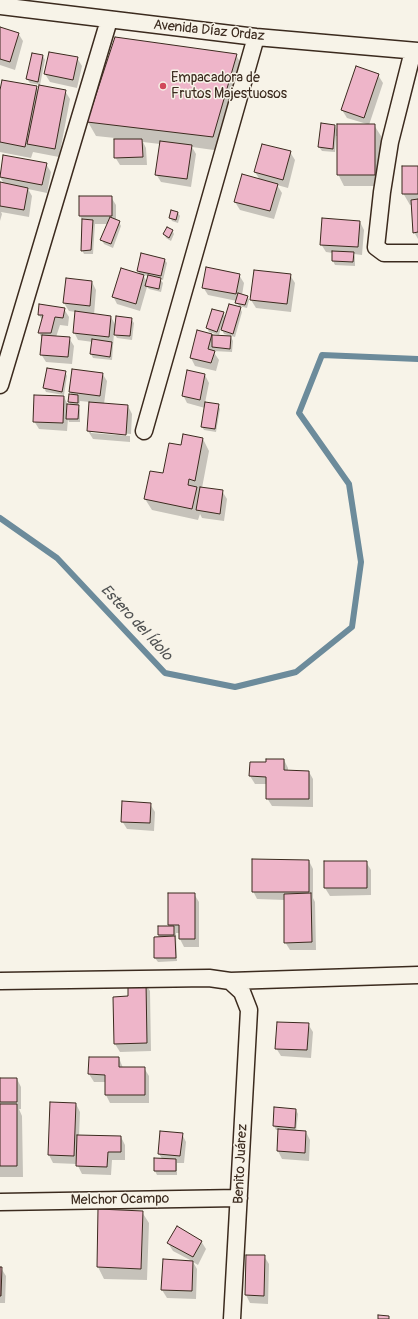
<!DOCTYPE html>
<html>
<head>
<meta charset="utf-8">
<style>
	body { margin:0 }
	canvas { display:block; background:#f7f3e8 }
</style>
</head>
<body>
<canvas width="418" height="1319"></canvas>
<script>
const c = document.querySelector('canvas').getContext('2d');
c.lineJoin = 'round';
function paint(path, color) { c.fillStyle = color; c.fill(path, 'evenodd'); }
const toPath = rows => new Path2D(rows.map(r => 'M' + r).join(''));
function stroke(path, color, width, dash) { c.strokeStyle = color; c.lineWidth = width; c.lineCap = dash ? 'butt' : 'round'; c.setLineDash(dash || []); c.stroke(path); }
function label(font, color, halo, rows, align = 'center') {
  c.font = font + ' Pangolin,sans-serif'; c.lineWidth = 3; c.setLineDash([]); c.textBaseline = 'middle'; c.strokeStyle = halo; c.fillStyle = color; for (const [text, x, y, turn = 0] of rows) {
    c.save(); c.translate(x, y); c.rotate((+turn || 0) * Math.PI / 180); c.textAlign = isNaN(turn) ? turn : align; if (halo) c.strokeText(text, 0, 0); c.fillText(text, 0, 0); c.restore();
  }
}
const shadow = toPath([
	[0,28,18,33,23,41,15,70,0,65],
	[115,38,236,55,244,69,221,151,192,147,196,154,191,187,161,182,156,174,160,144,143,142,146,148,147,165,120,165,115,157,115,138,96,136,88,122],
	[43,56,45,60,40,85,30,83,27,79],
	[77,58,82,66,77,88,50,82,45,74],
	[378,75,383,83,369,125,374,125,381,136,381,186,344,186,338,174,338,136,336,136,335,152,322,151,319,147,335,126,338,131,367,124,347,118,342,110],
	[36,87,39,91,65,91,70,99,59,157,33,152,31,158,0,152,0,95],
	[290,152,295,160,288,188,277,185,282,193,274,219,240,210,235,202,260,180,255,172],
	[4,156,46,164,51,172,47,193,28,189,32,196,29,217,1,212,2,214,0,221,0,183,4,184,0,177,0,175],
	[418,167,418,239,414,232,412,205,410,205,403,193],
	[111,197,116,205,116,221,119,222,121,226,113,248,104,244,102,240,108,224,95,224,93,254,84,254,82,250,83,221,80,216],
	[178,213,180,216,178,223,172,221,170,217],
	[360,222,364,230,362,255,354,254,355,257,355,266,335,265,333,261,333,253,326,252,321,244],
	[172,230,174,234,171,241,166,238,164,234],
	[164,259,167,263,163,280,160,279,163,283,161,292,149,289,147,287,140,311,117,304,113,296,140,275,138,271],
	[143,275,149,276,147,282],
	[239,275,244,283,242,295,247,296,249,300,247,308,239,306,242,312,235,337,224,334,221,328,219,335,209,332,207,328,223,313,226,318,240,308,237,302,237,301,208,295,203,287],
	[290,275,295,283,291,312,256,308,251,300],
	[92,282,96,290,94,315,111,317,116,326,131,319,134,323,132,340,117,338,114,333,112,360,93,358,91,354,93,342,78,340,74,332,76,312,69,311,64,303],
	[64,309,69,317,68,326,60,325,56,337,69,338,74,346,72,364,46,362,41,354,42,338,39,333,43,321,39,315],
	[211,335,213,339,231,337,233,341,232,352,213,351,219,360,216,371,195,366,191,358],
	[47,369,65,372,67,376,64,395,46,392,44,388],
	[102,373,107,381,104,404,128,406,132,414,131,434,91,431,91,433,130,436,130,442,93,439,88,431,90,402,80,401,79,406,78,406,80,410,80,422,69,422,68,419,67,431,39,429,34,421,64,397,68,405,71,406,69,402,72,395,70,392],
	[205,375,209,383,205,403,218,405,220,409,216,432,204,430,202,427,205,408,187,403,183,395],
	[203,439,209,451,202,488,222,491,227,499,224,521,202,518,200,514,198,520,152,510,145,499,164,475,181,447],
	[284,760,288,768,288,771,309,772,313,779,313,807,272,806,267,798,267,784,255,784,250,776,251,763,267,763],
	[150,804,155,812,154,831,127,829,122,821],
	[309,861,313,869,313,898,315,902,316,950,290,950,285,942,285,900,257,899,253,891],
	[366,862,371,870,371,895,330,896,325,888],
	[194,894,199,902,199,947,184,947,180,939,180,933,176,933,177,961,158,962,155,958,160,938,159,935,171,927,169,925],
	[145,983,150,991,151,1051,120,1052,115,1044,129,997],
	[308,1024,313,1032,311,1058,281,1056,276,1048],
	[90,1058,119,1058,123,1068,144,1068,149,1076,149,1103,110,1103,106,1095,106,1082,94,1082,89,1074],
	[0,1079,17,1079,21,1087,21,1109,19,1109,22,1116,23,1177,0,1177],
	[76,1104,80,1112,79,1136,121,1137,125,1145,125,1160,112,1160,111,1175,82,1174,77,1164,53,1163,49,1155],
	[296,1110,298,1114,296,1131,306,1132,310,1140,309,1161,282,1159,278,1151,279,1130,276,1130,274,1126],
	[182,1134,186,1142,184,1163,177,1163,177,1175,157,1175,155,1171,163,1160,159,1154],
	[99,1210,142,1212,149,1223,147,1280,104,1279,98,1267],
	[201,1241,206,1249,198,1265,193,1262,197,1269,196,1299,167,1298,162,1290,192,1261,173,1251,168,1243],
	[247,1256,264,1256,269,1264,268,1304,250,1303,246,1295],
	[0,1268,1,1268,6,1276,5,1303,0,1303]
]);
const stream = toPath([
	[0,518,57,558,165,673,235,687,296,672,352,627,361,562,349,484,299,413,322,355,418,359]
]);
const building = toPath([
	[0,27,19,33,10,62,0,59,0,27],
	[115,37,237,54,213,137,87,122,115,37],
	[49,52,78,57,73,80,44,74,49,52],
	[32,53,43,55,38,82,26,79,32,53],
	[356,66,379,74,364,118,341,110,356,66],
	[2,80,37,86,25,147,0,142,0,90,2,80],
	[39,85,66,90,55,149,27,144,39,85],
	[321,123,335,125,333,149,318,147,321,123],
	[337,124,375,124,375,175,337,175,337,124],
	[114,139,142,139,143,157,114,158,114,139],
	[160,141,192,145,187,179,155,175,160,141],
	[262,144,291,151,283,180,254,172,262,144],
	[3,155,47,163,42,185,0,177,3,155],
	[402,166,418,166,418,194,402,194,402,166],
	[242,174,278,184,270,211,234,202,242,174],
	[0,182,28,188,24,210,0,206,0,182],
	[79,196,112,196,112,216,79,216,79,196],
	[418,199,418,232,413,233,411,200,418,199],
	[171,210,178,212,176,220,169,218,171,210],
	[110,217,120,221,111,244,100,240,110,217],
	[322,218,360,221,358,247,320,245,322,218],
	[82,219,93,220,91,250,81,251,82,219],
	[167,227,173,230,169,238,163,234,167,227],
	[332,251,354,252,353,262,332,261,332,251],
	[141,253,165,259,161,276,137,271,141,253],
	[206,267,240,274,236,294,202,288,206,267],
	[121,268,144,275,136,304,112,297,121,268],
	[254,270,291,274,287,304,250,300,254,270],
	[148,275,161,278,159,289,145,286,148,275],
	[66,278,92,281,90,306,63,303,66,278],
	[238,293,248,296,245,305,235,303,238,293],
	[39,304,65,308,63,318,55,317,51,333,38,333,43,315,38,315,39,304],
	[229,304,241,307,233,334,221,330,229,304],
	[212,309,224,312,217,332,206,328,212,309],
	[75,311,111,316,109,337,73,333,75,311],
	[116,316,132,318,130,336,114,335,116,316],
	[197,330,212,334,208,349,215,351,211,363,190,358,197,330],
	[42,335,70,337,68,357,40,355,42,335],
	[212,335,231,336,230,349,212,347,212,335],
	[92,339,112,342,110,357,90,354,92,339],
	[47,368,66,371,62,392,43,388,47,368],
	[72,369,103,373,100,396,69,392,72,369],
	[187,370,205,374,200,400,182,396,187,370],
	[69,394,78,395,78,403,68,402,69,394],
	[34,395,64,396,63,423,33,422,34,395],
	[89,402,128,405,126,435,87,431,89,402],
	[205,402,219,404,215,429,201,427,205,402],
	[67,404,79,405,78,419,66,419,67,404],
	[183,434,203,438,195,481,189,479,188,485,197,487,192,509,144,499,150,471,163,473,169,443,181,445,183,434],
	[200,487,223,490,220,514,196,510,200,487],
	[266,759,284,759,284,770,309,771,309,799,266,799,266,777,249,776,250,762,266,762,266,759],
	[122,801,151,803,150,823,121,822,122,801],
	[252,859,309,860,309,892,252,892,252,859],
	[324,861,367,861,367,888,324,888,324,861],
	[168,893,195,893,195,939,179,939,179,925,168,925,168,893],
	[311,893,312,942,284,943,284,894,311,893],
	[158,926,174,926,174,935,158,935,158,926],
	[175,936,176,958,154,958,154,937,175,936],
	[146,982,147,1043,114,1044,113,997,128,996,128,983,146,982],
	[277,1022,309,1023,307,1050,275,1049,277,1022],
	[89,1057,119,1057,119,1067,145,1067,145,1095,105,1095,105,1075,88,1074,89,1057],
	[0,1078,17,1078,17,1102,0,1102,0,1078],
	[50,1102,76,1103,74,1156,48,1155,50,1102],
	[0,1104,17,1104,17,1166,0,1166,0,1104],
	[274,1107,296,1109,295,1128,273,1126,274,1107],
	[278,1129,306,1131,305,1153,277,1151,278,1129],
	[160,1131,183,1133,180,1156,158,1154,160,1131],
	[77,1135,121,1136,121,1152,108,1152,107,1167,76,1166,77,1135],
	[154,1158,176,1159,176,1171,154,1171,154,1158],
	[98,1209,143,1211,141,1269,97,1267,98,1209],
	[177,1226,202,1241,193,1257,167,1243,177,1226],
	[246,1255,265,1255,264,1296,245,1295,246,1255],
	[163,1259,193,1261,192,1291,161,1290,163,1259],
	[0,1267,2,1267,1,1296,0,1296,0,1267],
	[378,1315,389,1316,389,1319,378,1319,378,1315]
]);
const street = toPath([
	[0,6,256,37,418,51],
	[413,51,390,142,382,192,376,247,384,253,418,253],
	[0,385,109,20],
	[144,431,256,37],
	[0,981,209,978,230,981,242,992,249,1010,232,1319],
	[230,981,418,975],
	[0,1202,239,1198]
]);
const markers = [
	[163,86,4,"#d1495b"]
];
const streetNames = [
	["Avenida Díaz Ordaz",209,31,6],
	["Benito Juárez",241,1164,-87],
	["Melchor Ocampo",120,1200,-1]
];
const poiNames = [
	["Empacadora de",171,78],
	["Frutos Majestuosos",171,94]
];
const waterNames = [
	["Estero del Ídolo",136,623,47]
];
paint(shadow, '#0003');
stroke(stream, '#6c8b9b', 6);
paint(building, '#eeb5c9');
stroke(building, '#3b2a1e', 1);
stroke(street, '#3b2a1e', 19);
stroke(street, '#f7f3e8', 16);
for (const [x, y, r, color] of markers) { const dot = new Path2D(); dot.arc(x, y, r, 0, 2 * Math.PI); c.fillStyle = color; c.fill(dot); stroke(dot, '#f7f3e8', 1.5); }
label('14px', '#3b2a1e', '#f7f3e8', streetNames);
label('14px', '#3b2a1e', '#f7f3e8', poiNames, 'left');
label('italic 15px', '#505252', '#f7f3e8', waterNames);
</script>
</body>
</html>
